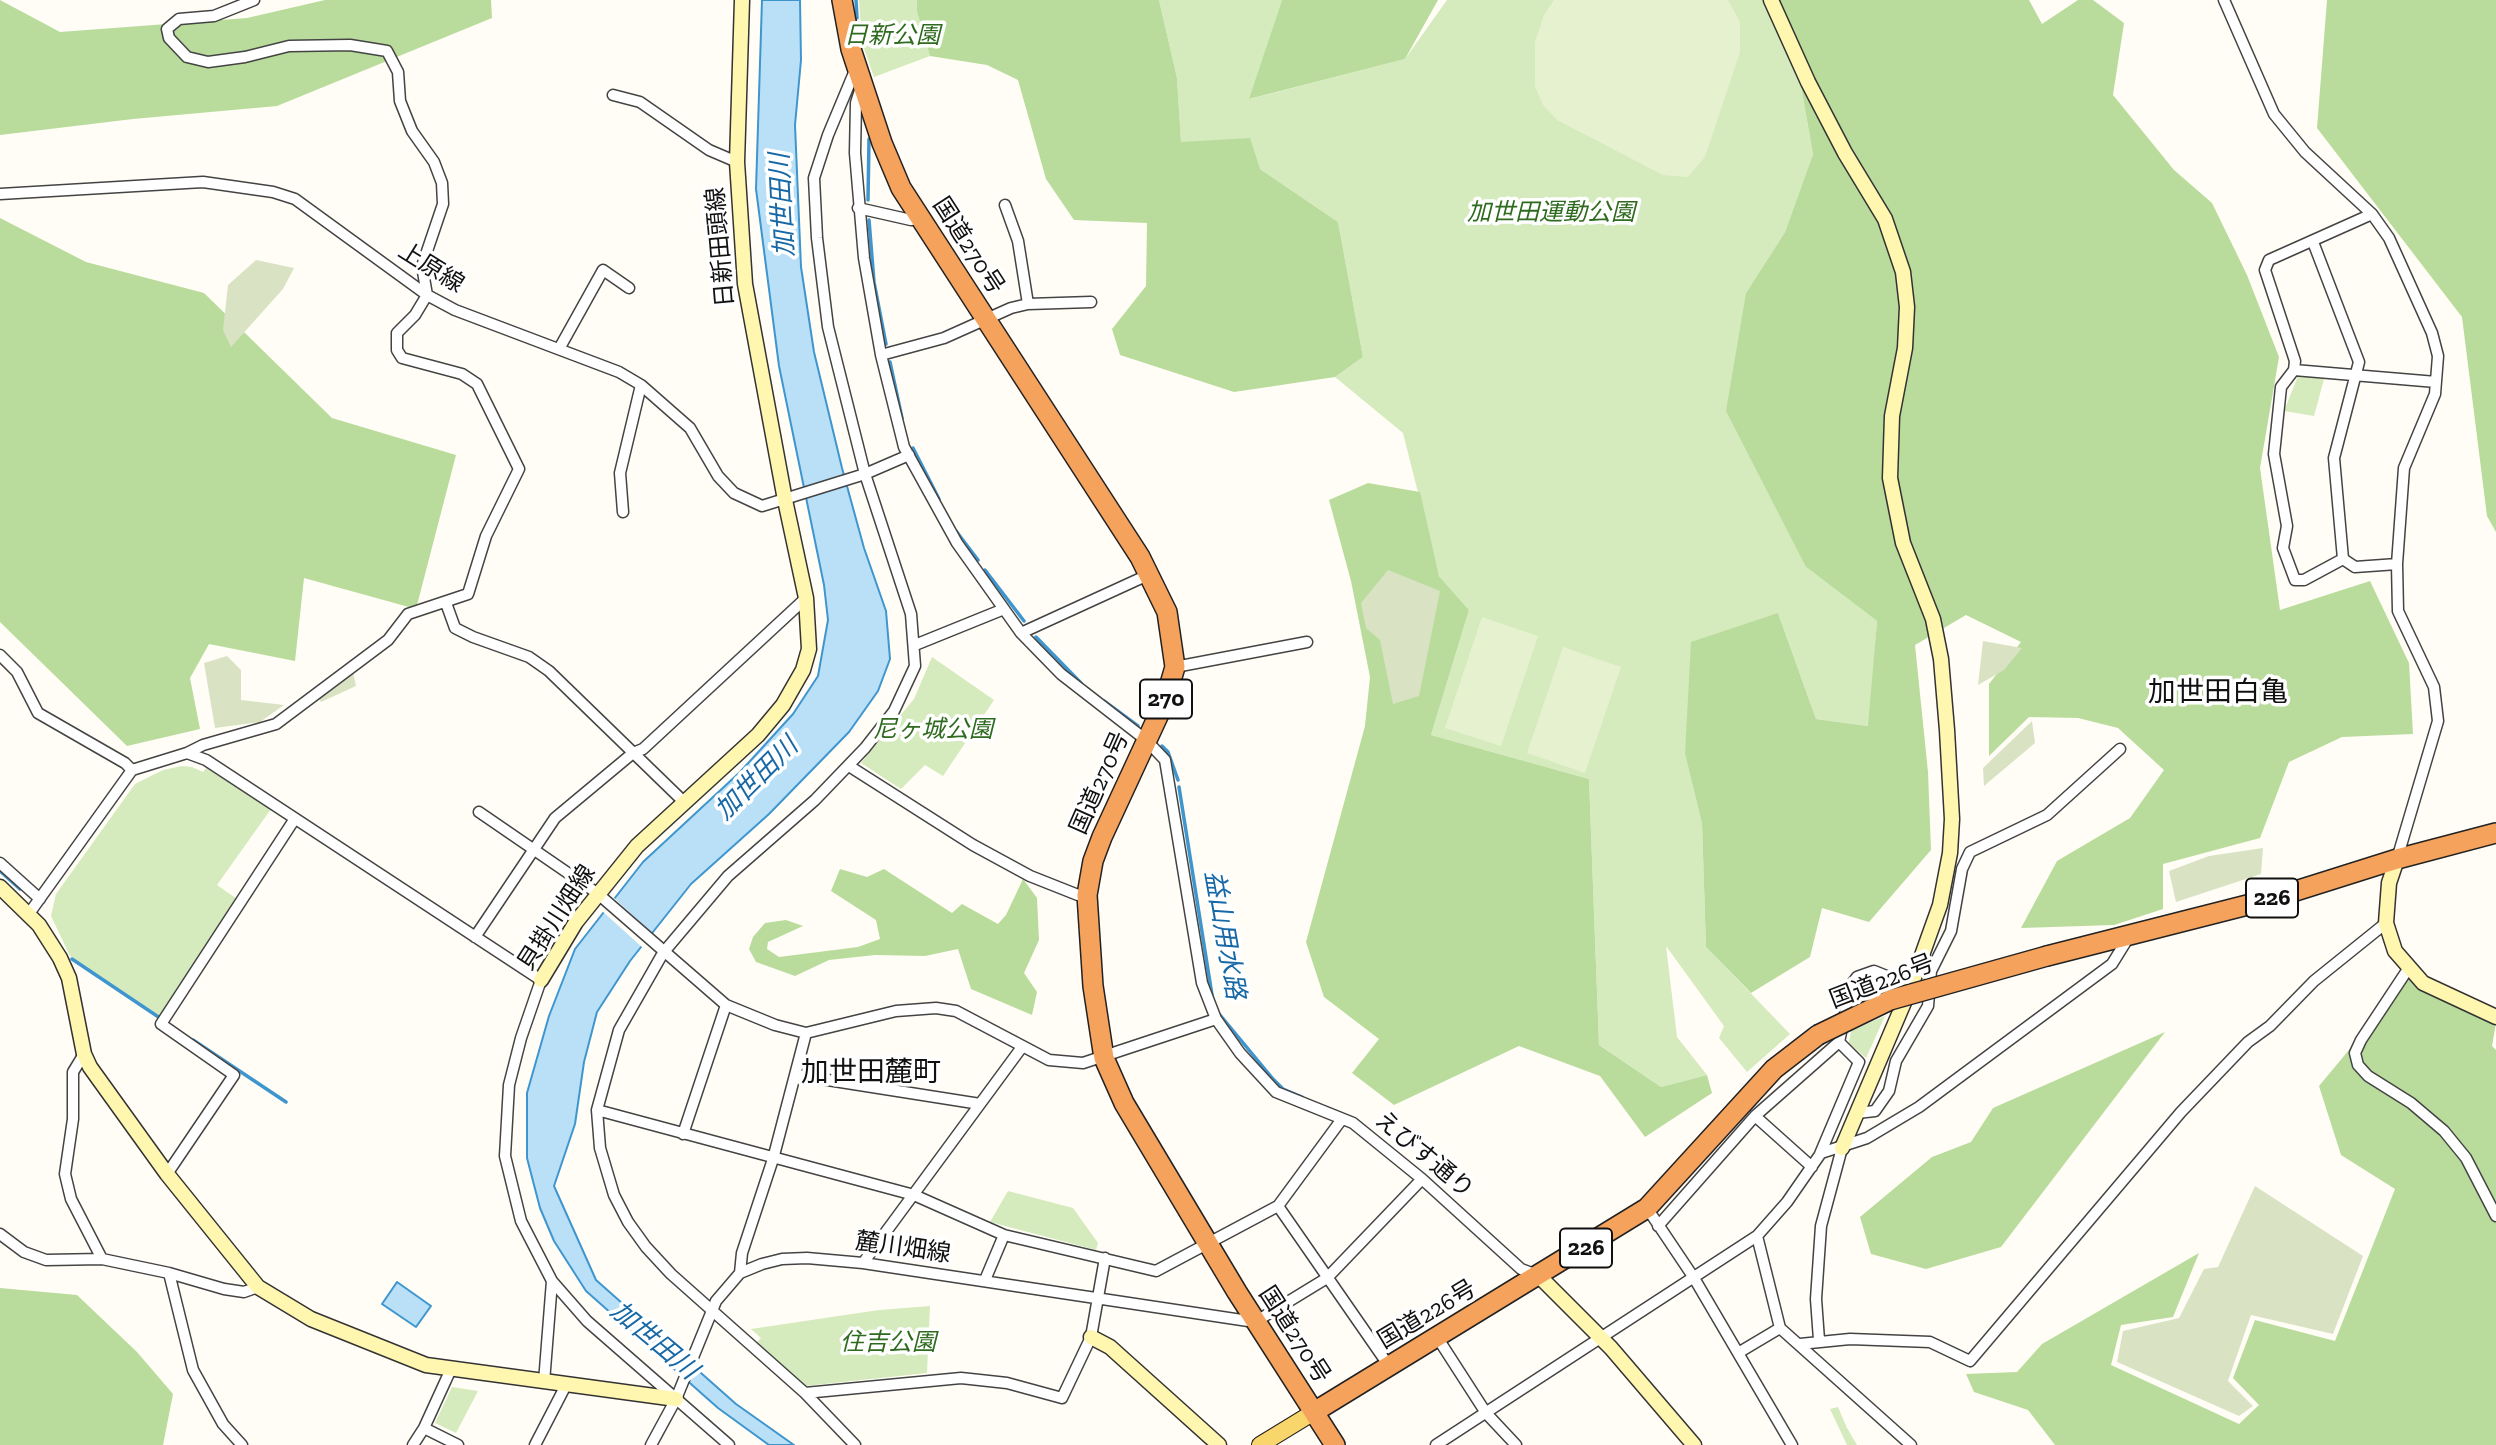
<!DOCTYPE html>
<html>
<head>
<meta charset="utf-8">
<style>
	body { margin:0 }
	canvas { display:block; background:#fffdf5 }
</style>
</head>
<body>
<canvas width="2496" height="1445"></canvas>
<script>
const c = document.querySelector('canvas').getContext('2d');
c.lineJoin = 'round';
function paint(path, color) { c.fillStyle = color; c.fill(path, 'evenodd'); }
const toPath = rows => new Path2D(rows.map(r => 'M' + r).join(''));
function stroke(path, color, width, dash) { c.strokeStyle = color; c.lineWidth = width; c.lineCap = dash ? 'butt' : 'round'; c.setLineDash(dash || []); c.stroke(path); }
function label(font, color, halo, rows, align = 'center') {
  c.font = font + ' "Zilla Slab","Noto Sans JP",serif'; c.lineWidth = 7; c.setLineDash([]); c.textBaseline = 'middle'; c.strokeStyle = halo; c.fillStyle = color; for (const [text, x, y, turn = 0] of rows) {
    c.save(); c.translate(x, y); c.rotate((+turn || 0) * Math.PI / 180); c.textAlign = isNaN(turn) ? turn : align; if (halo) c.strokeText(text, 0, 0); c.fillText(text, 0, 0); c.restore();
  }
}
const green = toPath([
	[859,0,917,0,917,12,930,56,874,77,862,43],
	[1159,0,1282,0,1250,99,1405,59,1447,0,1776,0,1799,75,1813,154,1785,232,1746,293,1806,567,1877,621,1869,726,1816,719,1778,613,1685,754,1702,824,1706,947,1790,1034,1747,1072,1719,1038,1724,1026,1666,946,1677,1037,1707,1075,1661,1087,1599,1045,1589,779,1431,735,1469,610,1439,576,1403,433,1335,377,1363,357,1338,222,1260,169,1181,142,1177,78],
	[2298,376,2324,379,2314,416,2284,411],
	[932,657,994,700,943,776,925,765,901,789,861,763,914,699],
	[182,766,192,767,203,772,206,768,271,809,217,885,237,899,160,1016,70,956,51,916,56,894,135,784,163,770],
	[1885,1016,1866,1058,1849,1043,1851,1031],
	[1008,1191,1073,1208,1098,1243,1096,1250,990,1222],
	[930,1306,927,1373,805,1386,756,1343,761,1338,751,1329,879,1310],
	[452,1387,478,1391,456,1433,435,1423],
	[1838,1407,1847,1428,1857,1445,1847,1445,1830,1409]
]);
const forest = toPath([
	[0,0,60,32,247,18,325,0,491,0,492,18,277,106,133,119,0,135],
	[917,0,1159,0,1177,78,1181,142,1250,138,1260,169,1338,222,1363,357,1335,377,1234,392,1120,355,1112,329,1146,286,1147,223,1074,220,1046,179,1018,80,987,65,930,56,917,12],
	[1282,0,1438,0,1405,59,1249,99],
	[1776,0,2029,0,2042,24,2078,0,2093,0,2124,23,2113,95,2174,170,2212,203,2247,275,2279,357,2260,468,2280,610,2370,581,2409,663,2413,734,2342,737,2289,762,2260,838,2163,864,2163,909,2114,925,2021,928,2057,861,2130,818,2164,770,2118,728,2078,718,2029,717,1989,756,1989,684,2021,642,1966,615,1915,645,1928,772,1931,850,1869,922,1822,908,1810,957,1751,993,1706,947,1702,824,1685,754,1691,642,1778,613,1816,719,1868,726,1877,621,1806,567,1726,411,1746,293,1785,232,1813,154,1799,75],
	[2327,0,2496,0,2496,532,2487,516,2462,317,2317,128],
	[0,218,86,262,204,293,332,418,456,455,416,609,304,578,295,661,209,644,190,678,200,729,127,746,0,622],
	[1368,483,1420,492,1439,576,1469,610,1431,735,1589,779,1599,1045,1661,1087,1707,1075,1712,1093,1645,1137,1600,1076,1519,1046,1394,1105,1352,1073,1379,1039,1324,997,1306,942,1365,726,1370,677,1351,581,1329,500],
	[840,869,867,877,884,869,952,913,962,904,998,924,1006,915,1023,879,1037,898,1039,940,1024,973,1037,992,1032,1015,971,989,958,949,925,956,875,955,829,960,795,976,756,962,749,949,753,937,765,923,786,920,803,926,768,942,767,949,779,957,858,947,880,939,876,920,831,891],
	[2408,979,2428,993,2496,1023,2492,1046,2496,1050,2496,1445,2055,1445,2028,1410,1974,1392,1966,1374,2017,1372,2042,1344,2199,1253,2173,1317,2121,1325,2111,1365,2239,1424,2259,1405,2233,1378,2255,1320,2335,1341,2395,1189,2341,1155,2319,1086],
	[2165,1032,2001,1247,1926,1269,1871,1254,1860,1217,1932,1157,1971,1142,1993,1108],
	[0,1288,77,1295,137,1352,173,1394,163,1445,0,1445]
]);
const cemetery = toPath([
	[256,260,294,268,283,289,231,347,223,330,228,285],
	[1388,570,1440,591,1419,696,1393,704,1380,640,1366,628,1361,603],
	[1983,641,2022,648,2004,670,1978,685],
	[227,656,241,670,241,700,284,705,260,722,215,728,204,663],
	[353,672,356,686,321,702,317,697],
	[2032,721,2035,743,1984,786,1983,768],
	[2263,848,2261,874,2176,902,2169,871,2209,856],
	[2255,1186,2363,1256,2333,1334,2251,1315,2228,1381,2253,1406,2239,1416,2117,1362,2123,1331,2179,1318,2204,1269,2218,1267]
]);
const pitch = toPath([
	[1554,0,1728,0,1740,22,1740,52,1705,157,1688,177,1663,175,1557,120,1543,105,1535,86,1535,42,1544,15],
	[1482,617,1538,636,1501,746,1445,728],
	[1563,647,1621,667,1585,773,1527,753]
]);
const water = toPath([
	[762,0,800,0,801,60,795,125,801,267,814,352,842,468,864,548,886,611,890,659,878,691,849,732,769,814,691,884,630,961,597,1012,584,1062,575,1124,554,1186,596,1280,736,1404,794,1445,769,1445,718,1408,586,1291,554,1241,540,1208,527,1158,527,1093,549,1016,575,949,643,862,740,772,793,714,818,676,828,620,824,585,779,366,756,189,762,0],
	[397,1282,431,1306,416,1327,382,1304,397,1282]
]);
const pier = toPath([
	[612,896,655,936,644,949,601,910]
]);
const stream = toPath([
	[856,0,857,18],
	[868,200,869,139],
	[869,220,874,282,886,344],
	[890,362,902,418],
	[913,448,939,499],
	[956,531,978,560],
	[985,570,1024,621],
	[1036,637,1081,683],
	[1104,701,1138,726],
	[1162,746,1168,752,1178,780],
	[1179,787,1212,995],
	[0,871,20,889],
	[72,959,160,1018],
	[1220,1015,1273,1079,1283,1089,1302,1097],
	[193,1040,286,1102]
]);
const street = toPath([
	[2224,0,2274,114,2305,152,2372,214,2389,238,2432,333,2438,356,2435,394,2404,468,2397,564,2398,611,2434,687,2438,721,2397,859],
	[861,87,856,103,855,153,864,258,881,355,904,447,957,543,1021,633,1061,674,1146,740,1165,760,1202,983,1216,1019,1240,1053,1276,1092,1353,1123,1422,1179,1521,1269,1537,1275],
	[613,95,640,102,709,150,737,162],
	[0,194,203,182,273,192,295,199,427,295,455,310,619,372,641,385,690,428,718,476,734,493,762,506,865,474,909,455],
	[1005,205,1018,241,1028,304],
	[858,208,911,220,921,219],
	[2372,214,2269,260,2265,270,2295,361,2294,370,2281,387,2274,454,2287,526,2283,548,2295,580,2304,580,2343,559,2355,567,2397,564],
	[2313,242,2359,362,2334,458,2343,559],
	[559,349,603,270,629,288],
	[881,355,944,338,1011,308,1028,304,1091,302],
	[2294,370,2436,382],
	[623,512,620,473,641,385],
	[446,603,455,628,473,637,529,657,549,671,684,802],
	[1021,633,1150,574],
	[915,645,1004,609],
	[0,655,17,672,38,713,125,763,132,770],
	[1175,667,1307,642],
	[187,753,206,760,541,980,521,1038,509,1085,505,1156,521,1221,552,1281,587,1321,729,1445],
	[849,766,973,845,1030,876,1078,895,1087,895],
	[479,812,597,893,726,1005,775,1025,806,1033,896,1011,936,1008,956,1011,1049,1060,1083,1063,1216,1019],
	[0,863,40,899],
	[28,915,132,770,187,753,203,745,276,724,388,640,408,614,468,594,486,536,519,469,477,384,462,374,402,358,397,350,397,333,415,315,427,295,422,266,443,204,442,183,434,162,412,131,400,101,398,72,387,51,350,45,289,46,245,57,208,62,187,57,169,38,167,29,179,19,214,16,254,0],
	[475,937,555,818,633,753,643,749,806,598],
	[2408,969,2361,1040,2355,1053,2358,1065,2368,1076,2411,1103,2444,1131,2466,1158,2496,1216],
	[84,1054,73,1072,73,1119,65,1174,71,1199,102,1259],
	[796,1075,980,1104],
	[597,1110,914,1195,1004,1235,1156,1271,1278,1206,1342,1119],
	[1857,1113,1875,1111,1889,1091,1896,1061,1928,1006,1931,971,1951,931,1962,869,1970,852,2047,815,2120,749],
	[1755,1116,1839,1042,1851,985,1857,977,1874,971,1911,986],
	[683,1134,726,1005],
	[1820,1154,1859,1062,1839,1042],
	[167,1174,234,1075,161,1024,294,820],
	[1278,1206,1389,1366],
	[1647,1208,1694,1278,1792,1445],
	[1658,1226,1755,1116,1812,1167],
	[0,1234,24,1252,46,1260,102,1259,169,1273,224,1289,244,1292,258,1287],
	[1757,1236,1780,1328],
	[863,1263,1022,1047],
	[169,1273,193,1370,223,1424,242,1445],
	[740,1273,742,1253,773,1159,806,1033],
	[985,1280,1004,1235],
	[1437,1337,1486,1413,1516,1445],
	[1819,1340,1816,1299,1821,1226,1842,1148],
	[1800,1344,1850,1339,1930,1342,1970,1361,2181,1112,2248,1042,2270,1026,2314,981,2386,923],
	[1738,1353,1780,1328,1911,1445],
	[451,1369,424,1428,458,1445],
	[544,1382,552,1281],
	[805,1393,961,1378,1007,1383,1062,1398,1091,1337,1105,1258],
	[413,1445,424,1428],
	[535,1445,566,1385],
	[651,1445,676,1399,716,1301,740,1273,762,1264,782,1259,807,1258,863,1263,1255,1322,1327,1278,1422,1179],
	[855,1445,805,1393,671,1274,646,1247,628,1222,614,1195,600,1148,597,1110,619,1030,663,953,728,876,815,800,865,748,894,711,915,666,911,614,865,474,828,327,817,238,814,178,828,135,856,68],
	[1436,1445,1757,1236,1787,1202,1821,1153,1867,1138,1919,1107,2112,964,2130,935]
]);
const secondary = toPath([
	[1771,0,1808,82,1845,153,1885,219,1903,272,1907,307,1905,348,1892,416,1890,478,1903,543,1933,619,1941,659,1947,730,1952,819,1950,853,1940,905,1911,986,1842,1148],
	[2397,859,2389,883,2386,923,2395,951,2423,983,2496,1017],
	[0,887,39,925,60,958,69,978,84,1054,90,1067,167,1174,258,1287,311,1319,426,1365,676,1399],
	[541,980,576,922,637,846,758,735,783,705,803,670,809,649,806,598,785,500,745,284,737,162,742,0],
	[1539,1276,1611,1348,1694,1445],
	[1091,1337,1110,1347,1219,1445]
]);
const primary = toPath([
	[1260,1445,1314,1412]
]);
const highway = toPath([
	[842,0,851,49,882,143,901,188,1140,557,1167,612,1175,667,1165,701,1102,837,1093,861,1087,895,1093,986,1104,1058,1124,1103,1237,1292,1335,1445],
	[2047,956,2267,900,2397,859,2496,833],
	[1314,1412,1647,1208,1774,1069,1818,1035]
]);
const highwayBridge = toPath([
	[1818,1035,1890,1000,2047,956]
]);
const shields = [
	[1166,699,52],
	[2272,898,52],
	[1586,1248,52]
];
const shieldNames = [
	["270",1166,699],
	["226",2272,898],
	["226",1586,1248]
];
const parkNames = [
	["日新公園",892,36],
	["加世田運動公園",1551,213],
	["尼ヶ城公園",933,730],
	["住吉公園",888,1343]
];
const streetNames = [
	["国道270号",968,246,57],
	["日新田頭線",721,247,-95],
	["上原線",431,268,32],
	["国道270号",1100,783,-66],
	["貝掛川畑線",557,918,-57],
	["国道226号",1882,982,-21],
	["えびす通り",1424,1155,40],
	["麓川畑線",903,1248,8],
	["国道226号",1427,1315,-31],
	["国道270号",1294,1335,57]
];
const waterNames = [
	["加世田川",783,205,-93],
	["加世田川",757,779,-45],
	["益山用水路",1224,935,80],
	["加世田川",654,1341,40]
];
const quarterNames = [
	["加世田白亀",2218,693],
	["加世田麓町",871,1073]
];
paint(green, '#d5ebbd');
paint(forest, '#b9dc9c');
paint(cemetery, '#d9e3c4');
paint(pitch, '#e6f2cf');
paint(water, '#b9e0f7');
stroke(water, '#3f96cf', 2);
paint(pier, '#fffdf5');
stroke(stream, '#3f96cf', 3.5);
stroke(street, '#444', 13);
stroke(secondary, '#333', 17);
stroke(primary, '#222', 18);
stroke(highway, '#222', 22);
stroke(street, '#fff', 10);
stroke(secondary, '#fff6b0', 14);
stroke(primary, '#f9d66b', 16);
stroke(highway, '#f5a25d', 19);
stroke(highwayBridge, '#222', 22, []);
stroke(highwayBridge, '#f5a25d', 19);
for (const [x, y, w] of shields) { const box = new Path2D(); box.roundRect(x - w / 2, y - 19.5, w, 39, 5); c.fillStyle = '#fff'; c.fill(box); stroke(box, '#111', 2); }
label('bold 23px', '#111', null, shieldNames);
label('italic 24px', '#2f6b1f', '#fff', parkNames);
label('24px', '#111', '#fff', streetNames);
label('italic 26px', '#1768a6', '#fff', waterNames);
label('28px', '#111', '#fff', quarterNames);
</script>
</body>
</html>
